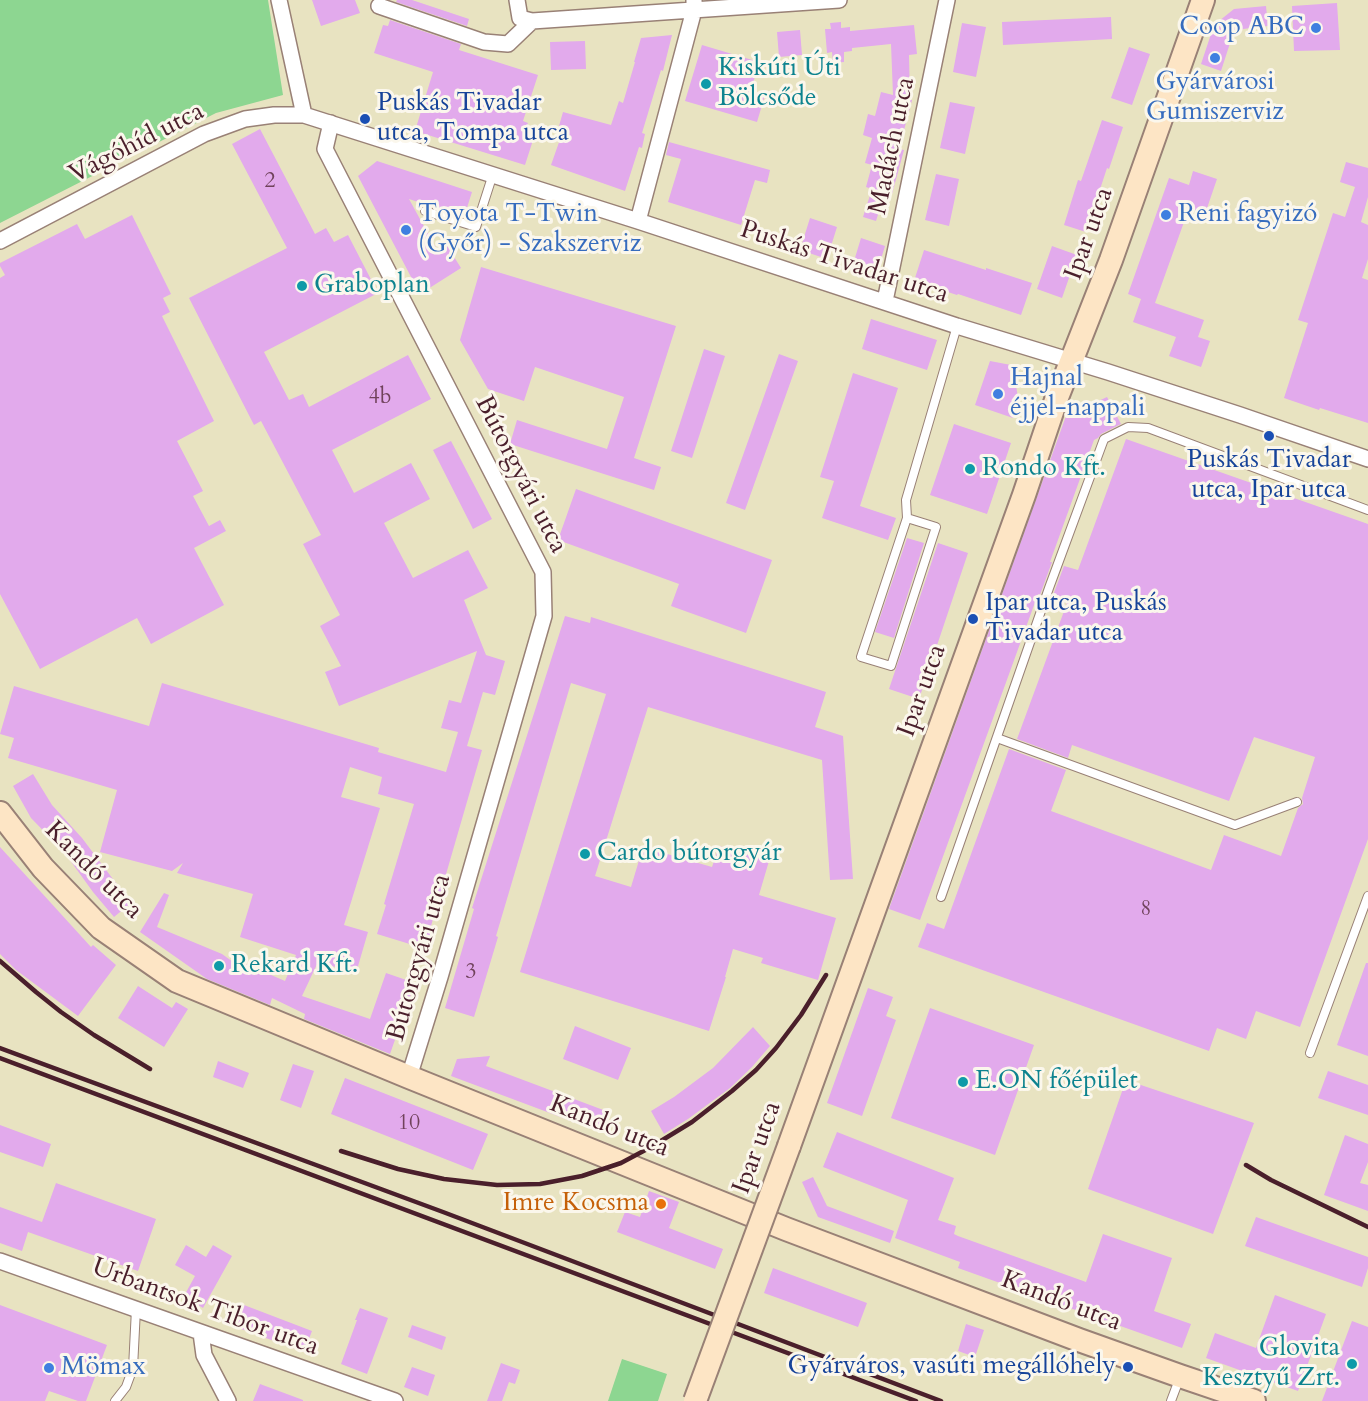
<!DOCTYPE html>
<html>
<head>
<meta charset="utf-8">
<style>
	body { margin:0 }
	canvas { display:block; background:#e8e3c1 }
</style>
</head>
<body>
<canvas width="1368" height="1401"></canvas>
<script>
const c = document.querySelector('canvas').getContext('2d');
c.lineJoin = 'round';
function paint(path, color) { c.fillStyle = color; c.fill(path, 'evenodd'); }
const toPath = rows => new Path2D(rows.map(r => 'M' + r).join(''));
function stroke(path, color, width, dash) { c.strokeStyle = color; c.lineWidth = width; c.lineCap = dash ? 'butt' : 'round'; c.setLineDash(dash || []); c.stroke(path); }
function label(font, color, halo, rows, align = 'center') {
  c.font = font + ' Cardo,serif'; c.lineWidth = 6; c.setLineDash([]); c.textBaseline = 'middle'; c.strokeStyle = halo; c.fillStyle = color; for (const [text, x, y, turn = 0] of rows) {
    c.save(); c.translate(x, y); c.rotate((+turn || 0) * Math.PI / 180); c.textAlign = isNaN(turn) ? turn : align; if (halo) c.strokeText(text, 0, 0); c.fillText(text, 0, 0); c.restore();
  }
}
const green = toPath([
	[0,0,268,0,283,95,216,113,0,223],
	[622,1359,667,1374,658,1401,608,1401]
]);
const building = toPath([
	[312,0,355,0,360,13,321,26],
	[397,0,412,0,469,19,467,26,396,2],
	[1337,3,1340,50,1294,51,1292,6],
	[1266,6,1268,26,1243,29,1232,37,1221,71,1201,64,1214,25,1234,9],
	[1111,17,1112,39,1003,45,1002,22],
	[390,20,461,44,459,50,538,75,523,121,528,123,524,134,534,137,525,165,415,131,433,72,374,53,383,25,388,26],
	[841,22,841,28,850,27,850,31,914,25,917,54,909,55,910,100,912,100,899,149,904,150,892,194,885,192,876,221,863,217,872,189,866,187,872,165,865,163,872,138,863,135,868,114,875,116,881,92,893,95,891,44,852,48,852,51,844,52,844,62,833,63,832,52,827,53,825,29,831,29,830,23],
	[962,23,986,27,976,77,953,72],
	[800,30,802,55,779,57,777,32],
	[672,35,663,71,661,70,642,133,645,134,642,148,639,147,625,191,551,165,564,128,559,126,563,112,611,125,619,101,623,103,635,62,634,62,641,38],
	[585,41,586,69,551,70,550,42],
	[702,45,759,62,751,91,765,95,757,122,685,101],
	[1129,47,1150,54,1132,105,1111,98],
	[950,102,975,107,965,154,940,148],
	[1102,120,1123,127,1109,169,1107,168,1086,232,1064,225,1078,180,1081,181],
	[260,129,315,234,326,228,334,242,348,235,378,293,264,352,289,400,303,394,309,407,408,355,431,399,332,450,354,493,411,463,430,499,384,523,413,578,468,550,488,588,464,600,486,655,505,661,495,695,483,692,467,746,482,750,431,926,433,927,426,949,377,934,386,905,384,904,414,804,378,794,382,777,350,767,341,797,380,808,344,925,368,932,356,973,318,962,302,996,370,1019,386,973,415,983,390,1054,304,1019,305,1014,272,998,270,1005,207,979,140,932,164,893,169,895,157,927,222,954,233,962,234,959,285,981,296,955,240,937,253,894,177,873,183,863,172,871,100,852,117,790,8,758,14,738,0,734,14,686,149,726,162,683,379,748,378,752,446,772,458,732,441,728,449,700,461,703,477,651,339,706,325,672,341,666,320,626,340,615,303,544,321,535,261,421,254,425,189,298,287,248,232,144],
	[669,142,770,170,767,183,755,180,741,225,668,202,681,159,666,155],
	[377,161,472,192,464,217,409,199,437,250,446,244,461,268,420,294,358,176],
	[1346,162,1368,168,1368,197,1361,222,1368,225,1368,259,1362,278,1368,280,1368,423,1320,408,1319,410,1284,398,1308,323,1298,320,1333,213,1345,217,1355,187,1340,182],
	[1193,171,1217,179,1205,214,1189,208,1155,303,1204,320,1198,337,1210,341,1201,367,1169,356,1176,337,1133,322,1141,299,1128,294,1169,178,1189,185],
	[936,174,959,179,949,226,925,220],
	[132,215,171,294,163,298,170,312,162,316,214,421,177,441,203,491,193,496,209,526,220,520,226,531,194,548,224,605,151,644,137,618,40,669,0,594,0,278,5,275,0,266,0,263,77,224,85,239],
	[810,218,837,227,827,259,800,250],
	[861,238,885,246,878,269,854,261],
	[1052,246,1077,255,1062,298,1037,289],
	[924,250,986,270,986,268,1032,283,1021,315,958,294,957,295,914,281],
	[481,267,676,326,634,458,661,467,654,490,510,444,517,420,607,449,624,397,535,367,524,401,488,389,460,340],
	[871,319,937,340,927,370,862,349],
	[704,349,725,356,692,458,671,451],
	[779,354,798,361,745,510,726,503],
	[990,361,1011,365,1015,379,1019,404,1013,418,975,405],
	[853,373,898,388,860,506,896,518,888,540,822,518,834,481,820,477],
	[1107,397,1121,424,1101,434,1098,438,1094,440,1050,562,1052,562,1040,595,1038,594,920,920,889,909,1066,416],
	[954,424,1011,443,987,514,930,495],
	[1126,439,1368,524,1368,839,1300,1027,1256,1011,1246,1039,1217,1028,1209,1051,918,947,927,923,944,929,1009,749,1066,770,1051,811,1211,870,1224,835,1281,856,1298,808,1303,804,1302,798,1315,757,1254,737,1229,801,1072,745,1068,758,1017,739,1067,603,1052,598,1064,566,1078,570],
	[451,441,492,519,473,529,433,450],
	[576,489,772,560,746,633,671,606,679,584,558,540],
	[907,538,924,543,894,638,875,632],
	[938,543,968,553,919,699,889,689],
	[565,616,590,623,591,617,826,692,815,727,843,736,853,879,830,880,822,760,648,707,595,876,631,887,643,847,712,867,719,846,769,861,759,895,836,918,818,980,761,963,763,958,733,949,725,977,726,977,709,1031,520,972,606,694,571,683,496,936,498,937,474,1017,445,1008,474,909,472,908],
	[33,774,52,805,82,838,131,903,114,917,93,892,64,852,31,818,13,786],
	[0,847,91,947,93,945,116,965,78,1016,16,970,0,954],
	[1366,963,1368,963,1368,1056,1337,1045],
	[138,986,172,1008,176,1002,188,1009,164,1047,118,1018],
	[868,988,893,997,886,1016,896,1020,862,1116,827,1103],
	[930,1008,1034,1045,995,1155,891,1118],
	[575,1026,631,1048,618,1080,563,1059],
	[753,1027,770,1046,752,1067,730,1088,688,1119,664,1134,651,1111,674,1097,713,1068],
	[490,1056,486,1066,606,1111,598,1131,451,1076,457,1059],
	[218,1061,249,1073,243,1088,213,1077],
	[293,1064,314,1071,301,1108,280,1100],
	[1328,1071,1368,1085,1368,1115,1318,1098],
	[345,1078,488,1134,473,1170,331,1114],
	[1126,1080,1254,1123,1213,1234,1088,1189],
	[0,1125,51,1144,43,1167,0,1152],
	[837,1132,954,1178,938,1220,956,1226,954,1234,958,1236,1086,1282,1103,1234,1172,1258,1154,1311,1191,1324,1182,1348,958,1268,960,1262,895,1238,908,1200,823,1167],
	[1345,1135,1368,1144,1368,1162,1360,1183,1368,1185,1368,1211,1324,1195],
	[813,1177,827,1206,894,1231,890,1243,818,1217,802,1182],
	[56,1183,156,1219,138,1271,28,1232,22,1251,0,1243,0,1207,42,1222],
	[649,1191,679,1202,669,1228,723,1249,715,1269,617,1232,625,1212,640,1217],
	[1256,1217,1368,1257,1368,1268,1362,1287,1245,1246],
	[186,1245,206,1257,213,1245,232,1256,203,1308,184,1296,195,1276,175,1265],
	[773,1268,867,1303,858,1327,764,1293],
	[1275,1295,1326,1314,1298,1391,1206,1358,1215,1333,1256,1348],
	[0,1305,107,1345,86,1401,78,1401,49,1391,45,1401,0,1401],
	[244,1305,312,1331,304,1352,236,1327],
	[360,1308,388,1318,367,1374,341,1364,357,1320,355,1320],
	[1352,1321,1368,1327,1368,1401,1322,1401],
	[966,1324,984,1330,975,1357,958,1351],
	[412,1325,446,1337,442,1350,408,1337],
	[501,1363,520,1370,515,1384,509,1382,502,1401,487,1401],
	[412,1367,435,1375,428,1396,404,1387],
	[260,1384,303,1400,303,1401,253,1401]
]);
const lane = toPath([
	[425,211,476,227,493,174],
	[907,518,936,527,891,666,861,657,907,518,906,500,957,326],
	[997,738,1235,825,1297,802],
	[941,897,1049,588,1104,439,1128,427,1148,428,1368,510],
	[1310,1053,1368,896],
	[115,1401,126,1387,133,1368,136,1309],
	[1171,1401,1180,1377]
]);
const street = toPath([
	[279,0,304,115],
	[517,0,520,18,532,21,839,0],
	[379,6,484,42,508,44,532,21],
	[331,123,325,149,543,572,544,616,440,977,409,1077],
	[638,221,694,10,694,0],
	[0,241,204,134,245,119,274,115,304,115,638,221,957,326,1108,372,1240,415,1368,459],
	[885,301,947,0],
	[0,1261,395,1401],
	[201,1333,204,1355,228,1401]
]);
const secondary = toPath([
	[0,813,43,868,101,928,177,981,409,1077,786,1229,1079,1340,1180,1376,1254,1401],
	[789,1146,1024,495,1056,400,1111,260,1203,0]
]);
const rail = toPath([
	[0,961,36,992,61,1012,94,1035,150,1069],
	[0,1048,443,1212,941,1401],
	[0,1058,916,1401],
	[341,1151,398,1169,444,1179,497,1185,540,1184,582,1176,621,1163,651,1147,692,1122,732,1091,756,1070,776,1048,801,1015,826,975],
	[1246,1165,1271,1180,1368,1227]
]);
const secondaryBridge = toPath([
	[695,1401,789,1146]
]);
const markers = [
	[1316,28,6,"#3f7fe0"],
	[1215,58,6,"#3f7fe0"],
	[706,84,6,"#0f9aa8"],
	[365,119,6,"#1a4fb4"],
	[1166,215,6,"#3f7fe0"],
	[406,230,6,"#3f7fe0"],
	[302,286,6,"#0f9aa8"],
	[998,394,6,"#3f7fe0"],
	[1269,436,6,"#1a4fb4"],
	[970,469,6,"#0f9aa8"],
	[973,619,6,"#1a4fb4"],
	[585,854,6,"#0f9aa8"],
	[219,966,6,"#0f9aa8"],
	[963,1082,6,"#0f9aa8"],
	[661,1204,6,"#e8710a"],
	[1352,1364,6,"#0f9aa8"],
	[1128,1367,6,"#1a4fb4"],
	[49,1368,6,"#3f7fe0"]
];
const numberNames = [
	["2",270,182],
	["4b",380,398],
	["8",1146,910],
	["3",471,973],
	["10",409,1124]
];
const shopNames = [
	["Coop ABC",1304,28,"right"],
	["Gyárvárosi",1215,83,"center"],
	["Gumiszerviz",1215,113,"center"],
	["Toyota T-Twin",418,215],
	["(Győr) - Szakszerviz",418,245],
	["Reni fagyizó",1178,215],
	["Hajnal",1010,379],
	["éjjel-nappali",1010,409],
	["Mömax",61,1368]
];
const cultureNames = [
	["Kiskúti Úti",718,69],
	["Bölcsőde",718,99],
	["Graboplan",314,286],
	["Rondo Kft.",982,469],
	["Cardo bútorgyár",597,854],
	["Rekard Kft.",231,966],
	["E.ON főépület",975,1082],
	["Glovita",1340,1349,"right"],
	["Kesztyű Zrt.",1340,1379,"right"]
];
const transitNames = [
	["Puskás Tivadar",377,104],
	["utca, Tompa utca",377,134],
	["Puskás Tivadar",1269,461,"center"],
	["utca, Ipar utca",1269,491,"center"],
	["Ipar utca, Puskás",985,604],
	["Tivadar utca",985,634],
	["Gyárváros, vasúti megállóhely",1116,1367,"right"]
];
const streetNames = [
	["Vágóhíd utca",137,144,-27],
	["Madách utca",893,146,-78],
	["Ipar utca",1090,234,-70],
	["Puskás Tivadar utca",844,263,18],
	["Bútorgyári utca",520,475,63],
	["Ipar utca",923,691,-70],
	["Kandó utca",93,871,45],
	["Bútorgyári utca",420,958,-74],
	["Kandó utca",609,1127,22],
	["Ipar utca",758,1148,-70],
	["Kandó utca",1061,1302,21],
	["Urbantsok Tibor utca",205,1308,20]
];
const foodNames = [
	["Imre Kocsma",649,1204]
];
paint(green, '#8dd691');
paint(building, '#e2aaec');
stroke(lane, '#998176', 10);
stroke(street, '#998176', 18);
stroke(secondary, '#998176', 26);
stroke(lane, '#fff', 8);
stroke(street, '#fff', 15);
stroke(secondary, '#fde5c5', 22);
stroke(rail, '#4a1f2b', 4.5);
stroke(secondaryBridge, '#998176', 26, []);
stroke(secondaryBridge, '#fde5c5', 22);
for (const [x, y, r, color] of markers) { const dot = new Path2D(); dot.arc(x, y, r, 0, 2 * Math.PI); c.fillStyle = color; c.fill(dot); stroke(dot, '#fbf7ec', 2); }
label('22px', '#70425b', null, numberNames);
label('26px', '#366cbe', '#fbf7ec', shopNames, 'left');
label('26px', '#0d838f', '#fbf7ec', cultureNames, 'left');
label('26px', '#164399', '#fbf7ec', transitNames, 'left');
label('26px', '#4a1f2b', '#fbf7ec', streetNames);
label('26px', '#c56008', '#fbf7ec', foodNames, 'right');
</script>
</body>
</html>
